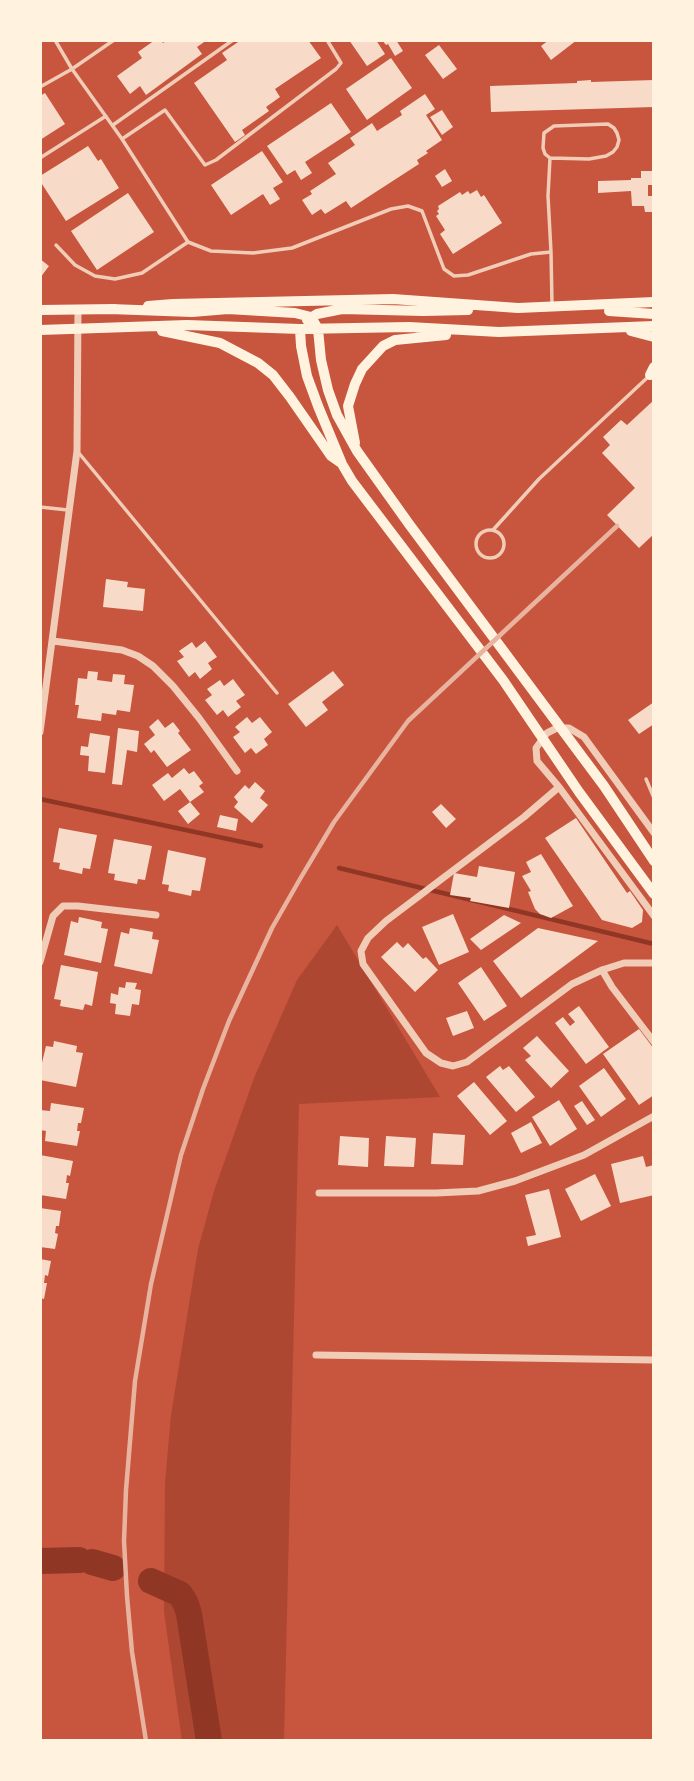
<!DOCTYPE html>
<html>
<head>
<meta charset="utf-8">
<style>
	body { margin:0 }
	#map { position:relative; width:694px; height:1781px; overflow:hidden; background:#c8553d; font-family:Jost,sans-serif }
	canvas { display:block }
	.frame { position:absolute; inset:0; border:42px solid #fff3e0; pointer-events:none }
</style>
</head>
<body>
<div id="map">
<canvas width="694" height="1781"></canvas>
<div class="frame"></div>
</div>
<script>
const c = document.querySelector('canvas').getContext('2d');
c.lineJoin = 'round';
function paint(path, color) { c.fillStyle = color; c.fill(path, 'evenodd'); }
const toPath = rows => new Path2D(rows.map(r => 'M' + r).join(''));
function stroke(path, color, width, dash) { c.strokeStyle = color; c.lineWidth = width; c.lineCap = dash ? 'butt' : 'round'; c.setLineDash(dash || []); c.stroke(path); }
const green = toPath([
	[337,925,440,1097,299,1104,284,1741,182,1741,164,1612,165,1483,171,1415,198,1249,214,1191,254,1078,297,980]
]);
const stream = toPath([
	[40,799,261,846],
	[339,868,654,944]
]);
const river = toPath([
	[40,1561,79,1560],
	[92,1562,113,1568],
	[151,1581,180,1594,186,1604,189,1614,209,1741]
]);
const building = toPath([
	[155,40,161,40,163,43,167,40,207,40,197,47,202,54,146,95,140,86,130,94,117,76,142,58,138,52],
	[241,40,308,40,321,58,275,89,280,97,266,107,269,111,242,130,245,135,235,142,194,83,227,60,222,53],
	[349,40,376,40,385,54,367,66],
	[382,40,396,40,403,51,395,56,388,44,386,45],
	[549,40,577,40,551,60,541,46],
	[439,45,457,69,443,79,425,55],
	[391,58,412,88,367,120,346,89],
	[591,80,591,82,654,80,654,107,491,112,490,86,577,83,577,81],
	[45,93,65,124,40,140,40,96],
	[425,94,435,109,426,115,442,140,426,151,428,153,417,160,419,164,351,208,346,201,325,214,321,209,312,215,302,200,312,194,310,191,336,174,328,163,355,145,350,138,372,123,377,131,402,115,400,111],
	[331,103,351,132,305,162,312,173,301,180,295,170,287,175,267,146],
	[442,110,453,127,442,135,430,117],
	[88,146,98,161,101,159,119,188,66,221,40,181,40,176],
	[262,151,283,182,273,188,280,199,270,205,263,194,231,215,211,185],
	[445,169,452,181,442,187,435,176],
	[641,171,654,171,654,185,648,185,648,196,654,196,654,212,645,212,644,206,632,206,631,191,598,193,598,181,631,180,631,178,641,178],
	[477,190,481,197,484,195,502,223,453,254,440,234,445,230,436,216,439,214,437,211,439,209,438,206,460,192,462,195,468,191,470,194],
	[128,193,154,232,97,270,71,231],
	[40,259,49,266,40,278],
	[654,400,654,534,639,548,607,515,635,488,602,453,610,445,603,437,621,420,627,425],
	[106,579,128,582,127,587,145,589,143,611,103,607],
	[205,641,217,657,208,663,212,669,200,679,195,672,189,677,177,661,184,657,179,651,192,642,196,648],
	[88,671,98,672,97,680,112,682,113,674,125,675,124,684,134,685,130,712,117,710,116,715,102,713,101,721,77,718,79,705,75,705,78,678,87,679],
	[333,671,344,685,322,702,328,710,306,727,288,704],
	[233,679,245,695,236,701,241,707,228,717,223,710,217,715,205,700,212,695,207,689,220,680,224,686],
	[654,702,654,724,639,734,628,720],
	[247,717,252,723,260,717,272,732,264,739,268,745,256,754,251,748,245,753,233,737,240,732,235,727],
	[158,719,165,728,173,722,180,731,178,733,191,750,167,767,154,750,151,753,144,744,155,735,149,727],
	[118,728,139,731,137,752,127,750,122,785,112,784],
	[90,733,110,736,105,773,88,771,89,756,80,755,81,746,88,747],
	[184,768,189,774,194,771,203,783,199,786,204,792,190,802,180,789,164,801,152,785,168,773,172,778],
	[255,782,265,791,260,798,268,805,252,823,234,807,238,802,234,797,245,785,249,789],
	[190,802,200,814,188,824,178,811],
	[441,804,456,819,446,828,432,812],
	[220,815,238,819,236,831,217,827],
	[576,818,627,893,630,891,643,910,642,922,632,928,602,920,545,838],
	[59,828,97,835,90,869,83,868,82,874,59,869,60,863,53,862],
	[114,839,152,846,145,880,138,879,137,884,114,880,115,874,108,873],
	[168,850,206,858,200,891,192,890,191,896,168,891,169,885,162,884],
	[541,854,573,906,551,918,540,914,535,909,528,892,531,891,522,876,531,872,526,862],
	[479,866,515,872,509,908,470,901,471,898,450,895,454,873,477,877],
	[453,914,469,952,439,965,422,927],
	[504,915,521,923,481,950,470,939],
	[79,917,102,922,101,928,108,929,101,963,64,955,71,921,78,923],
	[130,928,153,932,152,939,159,940,152,974,114,966,121,932,129,934],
	[538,928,598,941,521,998,493,961],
	[397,942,403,948,408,943,423,959,426,957,438,970,415,992,381,957],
	[61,965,98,972,92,1006,85,1004,83,1010,60,1006,61,1000,54,999],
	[481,967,507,1006,484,1021,458,983],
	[126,982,137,983,135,989,141,990,139,1005,132,1004,130,1016,115,1014,116,1004,110,1003,111,993,118,995,119,987,125,988],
	[579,1006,609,1047,586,1064,555,1023,563,1017,570,1026,575,1022,568,1014],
	[467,1011,474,1028,453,1036,446,1018],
	[639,1029,654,1049,654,1095,639,1105,603,1054],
	[537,1036,569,1071,551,1088,525,1060,531,1056,523,1048],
	[54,1041,77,1046,76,1052,83,1053,76,1087,40,1080,40,1071,46,1046,53,1047],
	[500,1066,503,1070,509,1066,535,1097,516,1112,486,1077],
	[604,1068,626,1099,601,1117,579,1086],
	[474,1082,507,1121,490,1135,457,1096],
	[559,1100,577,1129,550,1146,532,1117],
	[582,1101,595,1120,587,1125,574,1106],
	[51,1103,84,1108,81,1123,78,1123,77,1131,80,1131,77,1146,45,1141,46,1131,40,1130,40,1110,50,1111],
	[531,1122,542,1143,521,1153,511,1133],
	[433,1133,465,1135,463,1165,431,1164],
	[340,1136,369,1138,368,1167,338,1165],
	[386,1136,416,1138,414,1167,384,1166],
	[40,1155,73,1161,70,1176,67,1175,66,1183,69,1183,66,1199,40,1195],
	[643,1156,646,1167,654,1165,654,1195,620,1203,611,1164],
	[595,1174,611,1206,581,1221,565,1189],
	[549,1189,561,1237,528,1246,526,1237,536,1235,525,1195],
	[40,1208,61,1211,59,1226,56,1226,55,1233,58,1234,55,1249,40,1247],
	[40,1259,51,1261,48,1276,45,1275,44,1283,47,1283,44,1299,40,1298]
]);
const service = toPath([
	[114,40,72,69,122,139,188,242,211,251,253,253,292,248,391,209,408,206,422,211,444,269,454,276,468,275,531,254,551,252],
	[40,87,72,69,55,40],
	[113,125,233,40],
	[122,139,165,110,205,165,216,160,336,69,341,63,327,40],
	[40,158,106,116],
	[550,158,589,159,606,156,613,152,617,147,619,140,617,133,614,128,608,124,554,126,544,133,543,148,545,154,550,158,548,196,551,252,552,304],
	[56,245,75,265,95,276,115,279,142,273,188,242],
	[78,452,277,693],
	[40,507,68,510],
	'476 544a14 14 0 1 1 28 0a14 14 0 1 1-28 0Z',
	[493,530,539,479,648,377],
	[646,779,654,798]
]);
const minor = toPath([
	[53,641,122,650,138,656,153,666,173,686,199,718,237,771],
	[40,732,77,451,78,310],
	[559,787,524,817,386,921,368,938,361,951,363,964,426,1053,441,1063,453,1066,467,1062,572,984,602,970,624,963,654,963],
	[654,833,584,737,569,728,557,728,547,733,536,748,537,761,559,787,654,916],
	[40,962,53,916,63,906,78,906,156,915],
	[602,970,612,987,654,1042],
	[319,1193,436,1193,478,1191,515,1181,584,1155,654,1116],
	[316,1355,654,1360]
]);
const secondary = toPath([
	[148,306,173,304,393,299,518,308,654,302],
	[110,309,192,312,228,309,295,313,311,317,318,329,321,360,328,390,337,415,357,451,409,524,604,786,654,861],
	[40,310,115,309],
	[609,311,654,314],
	[307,320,317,314,342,309,423,311,468,310],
	[300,329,301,346,307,376,318,406,342,464,352,481,503,680,579,792,654,894],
	[40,330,187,325,300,329,409,327,499,332,654,326],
	[162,331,220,343,258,363,273,375,290,397,331,456,341,463],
	[631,331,654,337],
	[650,375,654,367],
	[355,443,348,406,355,384,362,369,383,346,395,340,446,335]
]);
const rail = toPath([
	[146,1741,132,1652,127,1596,124,1541,126,1490,135,1381,151,1284,181,1155,203,1089,229,1021,272,928,300,879,334,822,408,721,617,526]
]);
paint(green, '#ae4732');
stroke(stream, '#8f3625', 4.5);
stroke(river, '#8f3625', 26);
paint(building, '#f7dbc8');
stroke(service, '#f1ccb7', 3.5);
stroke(minor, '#f1ccb7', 7);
stroke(secondary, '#fff3e0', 10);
stroke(rail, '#e9b49f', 4.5);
</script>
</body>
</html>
